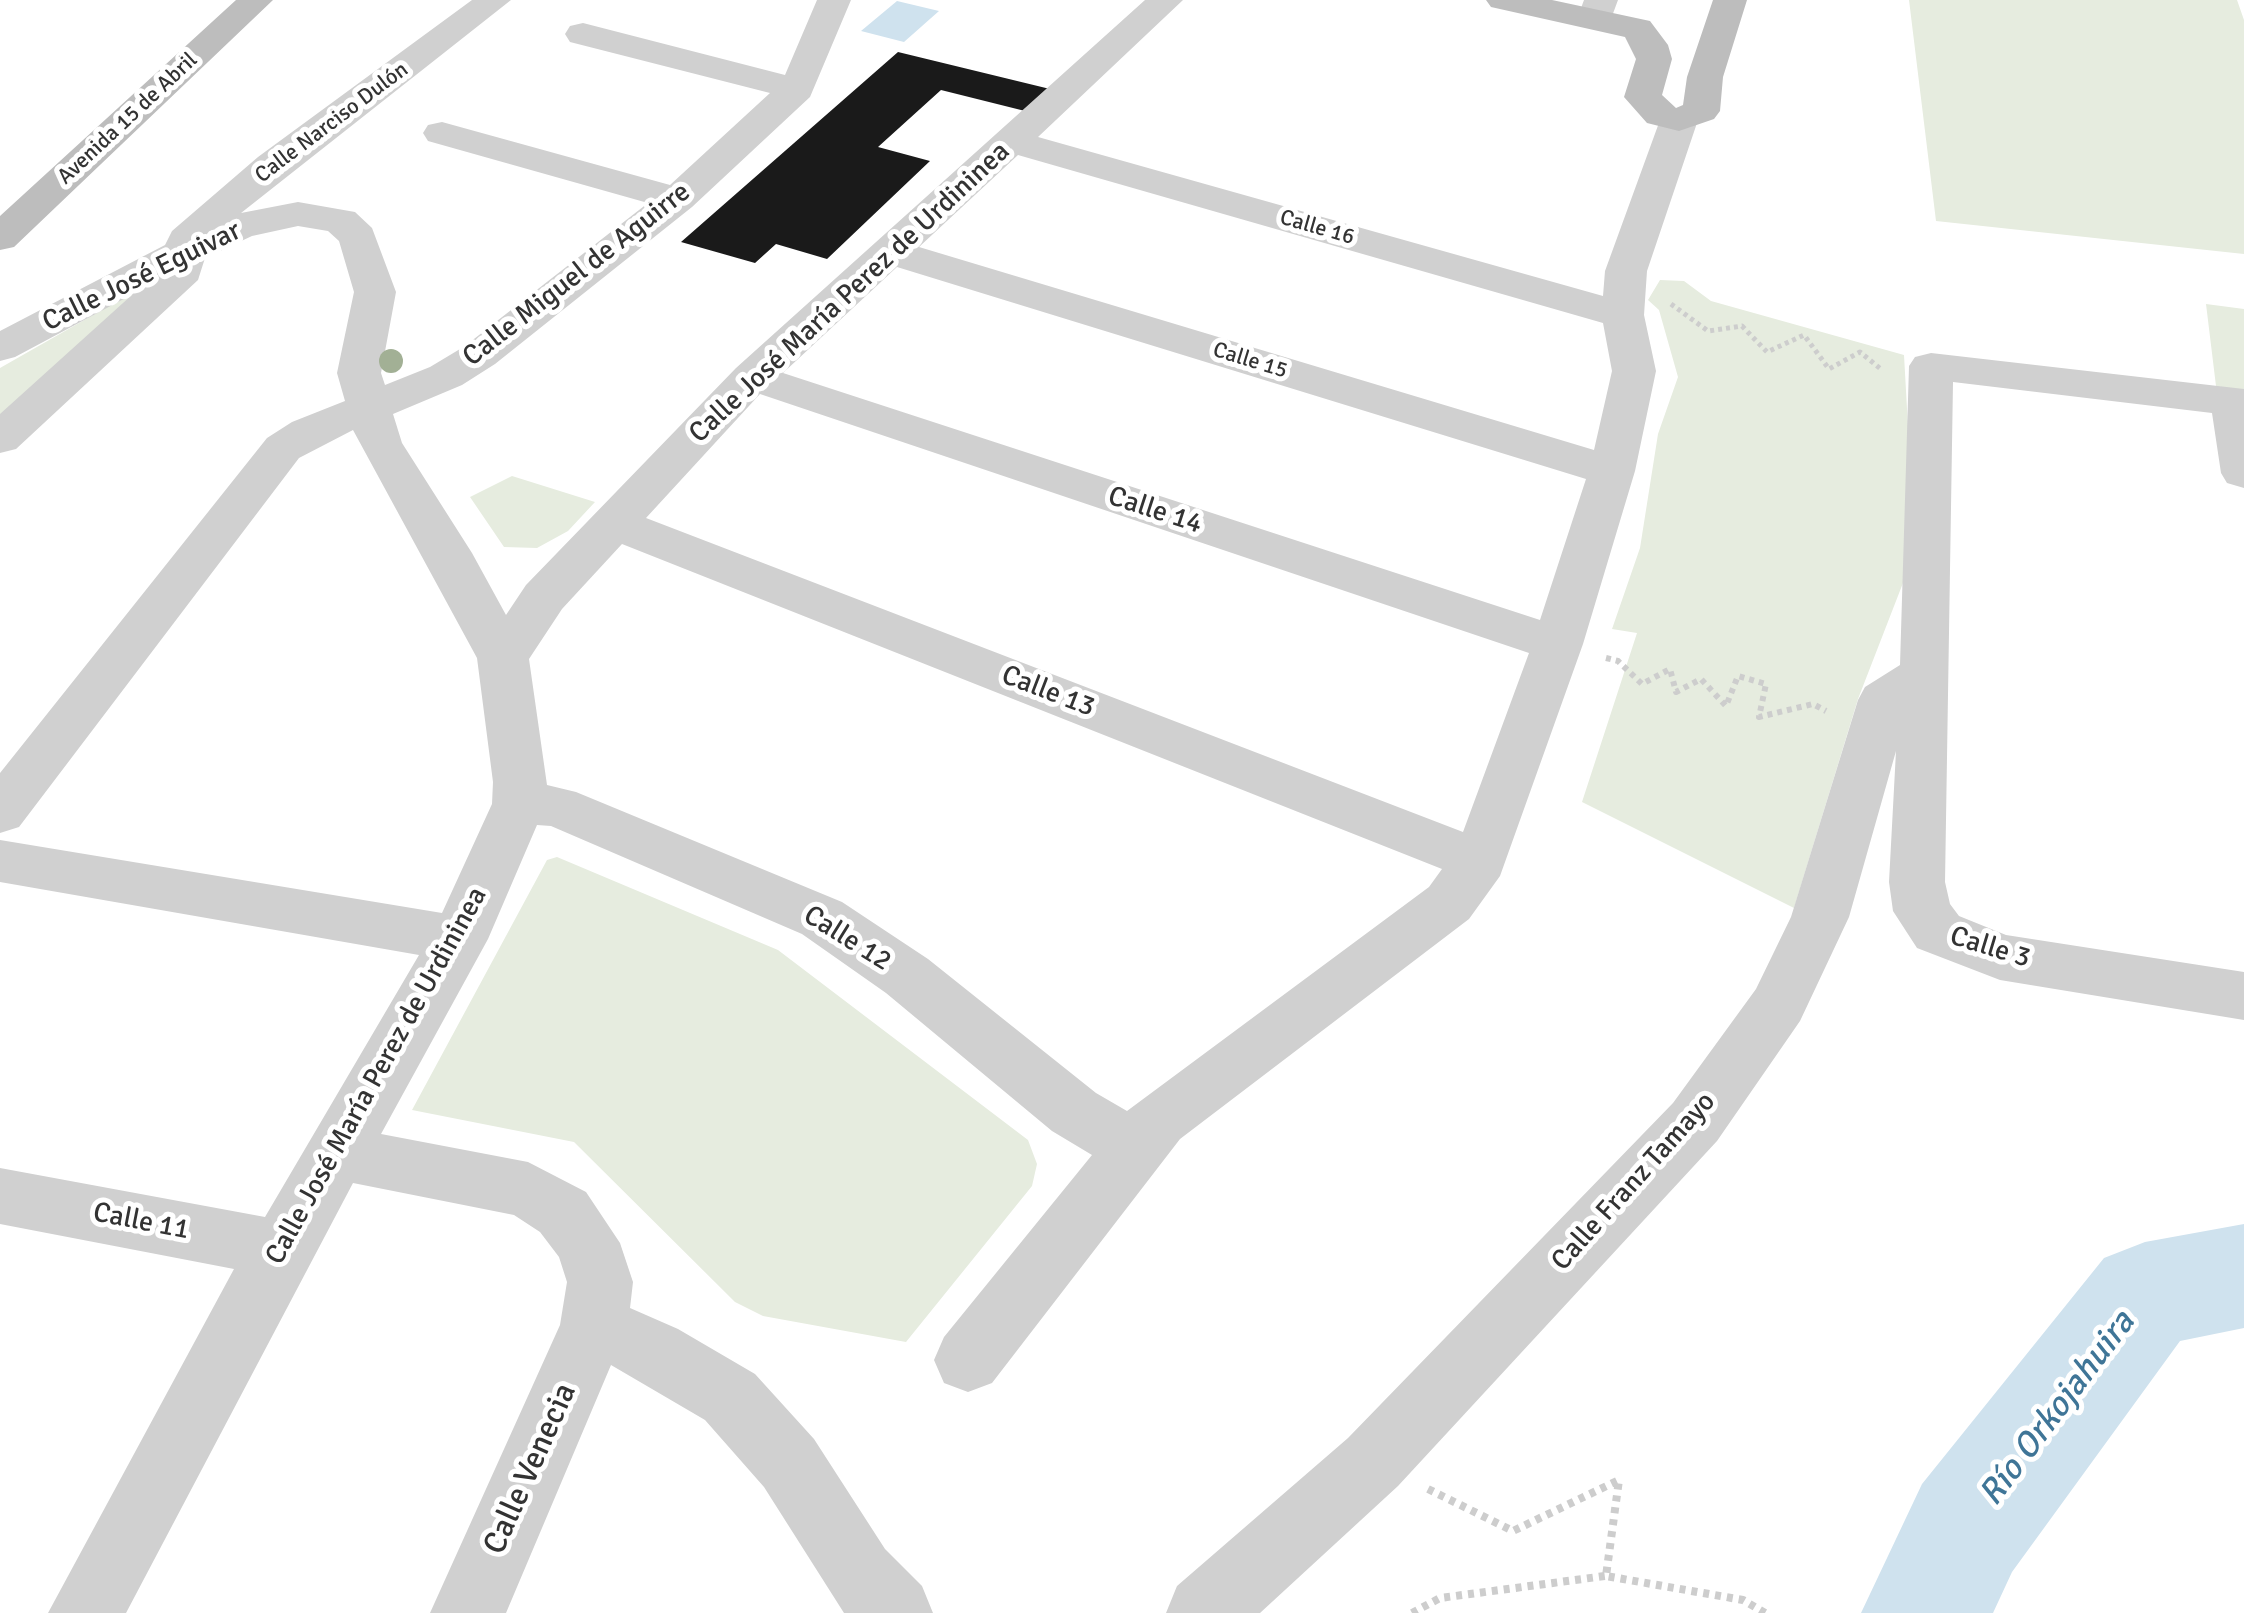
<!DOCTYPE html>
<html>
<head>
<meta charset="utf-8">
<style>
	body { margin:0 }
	canvas { display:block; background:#fff }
</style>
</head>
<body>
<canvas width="2244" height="1613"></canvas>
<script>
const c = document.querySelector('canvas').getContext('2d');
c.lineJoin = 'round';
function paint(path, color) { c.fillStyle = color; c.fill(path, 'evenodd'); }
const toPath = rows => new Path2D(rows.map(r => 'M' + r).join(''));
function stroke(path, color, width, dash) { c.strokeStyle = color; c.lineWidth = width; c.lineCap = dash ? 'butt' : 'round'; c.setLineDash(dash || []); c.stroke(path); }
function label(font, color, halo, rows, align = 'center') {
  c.font = font + ' Signika,sans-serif'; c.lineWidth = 10; c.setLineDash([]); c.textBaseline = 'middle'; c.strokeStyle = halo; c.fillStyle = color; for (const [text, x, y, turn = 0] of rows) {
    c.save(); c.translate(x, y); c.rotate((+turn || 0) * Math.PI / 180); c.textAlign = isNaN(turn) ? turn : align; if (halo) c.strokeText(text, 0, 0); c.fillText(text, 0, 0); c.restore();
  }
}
const green = toPath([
	[1909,0,2237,0,2244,20,2244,254,1936,221],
	[1660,280,1684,281,1711,301,1904,355,1915,552,1858,699,1794,908,1582,802,1637,633,1612,629,1640,548,1658,434,1678,377,1659,310,1648,300],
	[137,290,142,291,0,418,0,368],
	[2206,304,2244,309,2244,391,2216,386],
	[512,476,595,502,568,531,537,548,504,547,470,497],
	[557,857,778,950,1028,1140,1037,1164,1032,1186,906,1342,763,1316,735,1302,574,1142,412,1110,547,860]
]);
const water = toPath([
	[897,1,939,11,904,42,861,31]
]);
const river = toPath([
	[2244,1224,2244,1328,2180,1341,2012,1572,1993,1613,1861,1613,1922,1484,2104,1258,2145,1242,2244,1224]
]);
const building = toPath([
	[898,52,1050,89,1025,111,941,90,878,147,930,161,827,259,776,244,755,263,681,242]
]);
const pathFar2 = toPath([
	[1671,304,1708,331,1742,326,1767,352,1804,335,1829,369,1860,352,1882,370]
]);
const pathFar1 = toPath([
	[1606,658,1618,661,1642,684,1670,669,1676,692,1701,679,1726,706,1738,676,1766,684,1759,717,1813,704,1826,711]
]);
const path = toPath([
	[1428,1489,1513,1531,1619,1480,1606,1576,1743,1600,1765,1613],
	[1412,1613,1440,1598,1605,1576]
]);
const minor = toPath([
	[472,0,511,0,241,213,298,202,355,212,372,228,396,292,381,373,385,385,430,367,465,346,648,203,428,141,423,133,428,125,442,122,670,185,770,93,570,42,565,34,570,26,583,23,785,75,817,0,851,0,810,97,692,207,495,364,462,385,393,414,402,443,472,553,506,615,526,585,736,368,1145,0,1183,0,1038,137,1603,296,1605,271,1660,120,1666,112,1679,109,1692,112,1698,120,1647,271,1644,315,1656,371,1635,471,1583,644,1500,876,1469,919,1180,1139,992,1383,968,1392,944,1383,934,1360,944,1337,1092,1155,1052,1131,886,993,802,934,551,826,537,825,488,939,381,1134,528,1162,586,1192,620,1243,633,1282,630,1308,678,1329,755,1374,814,1439,885,1549,922,1586,933,1613,844,1613,764,1487,705,1420,611,1365,506,1613,430,1613,560,1325,567,1282,559,1257,540,1232,514,1215,353,1183,126,1613,48,1613,234,1269,0,1224,0,1168,265,1217,419,955,0,882,0,840,442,913,492,804,493,782,477,658,353,430,299,458,19,827,0,833,0,773,267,438,292,422,345,401,337,373,354,292,339,241,328,231,298,226,252,236,205,258,198,280,16,449,0,453,0,414,133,294,15,357,0,361,0,331,165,245,172,231,258,157,472,0],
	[1018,155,1603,323,1612,371,1594,450,919,247,1018,155],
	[897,267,1586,479,1540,620,783,373,897,267],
	[760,394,1529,653,1463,832,646,518,760,394],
	[622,544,1442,869,1429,887,1127,1111,1096,1093,928,959,842,902,576,792,547,785,529,659,562,609,622,544],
	[1584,0,1618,0,1608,27,1582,27,1577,19,1584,0],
	[1931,353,2244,389,2244,488,2227,483,2221,473,2212,413,1953,382,1945,882,1950,904,1959,916,2006,935,2244,972,2244,1020,2000,980,1917,948,1893,911,1889,882,1896,751,1849,917,1800,1021,1717,1141,1398,1486,1260,1613,1166,1613,1177,1586,1348,1438,1673,1103,1756,989,1791,917,1858,700,1865,687,1900,665,1909,366,1915,357,1931,353]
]);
const secondary = toPath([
	[236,0,273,0,14,247,0,250,0,216,236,0],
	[1486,0,1552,0,1650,21,1668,45,1672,59,1662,95,1676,108,1683,105,1687,77,1713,0,1747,0,1723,77,1720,111,1714,119,1679,131,1647,123,1624,97,1636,59,1625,37,1491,7,1486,0]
]);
const trees = [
	[391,361]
];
const farStreetnames = [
	["Avenida 15 de Abril",128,119,-43],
	["Calle Narciso Dulón",332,123,-37],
	["Calle 16",1317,228,16],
	["Calle 15",1250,361,17]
];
const streetNames = [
	["Calle Miguel de Aguirre",577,275,-38],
	["Calle José Eguivar",142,277,-26],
	["Calle José María Perez de Urdininea",850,293,-43],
	["Calle 14",1155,511,18],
	["Calle 13",1048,692,21],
	["Calle 12",847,939,32],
	["Calle 3",1990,948,17],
	["Calle José María Perez de Urdininea",377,1076,-61],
	["Calle Franz Tamayo",1634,1182,-48],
	["Calle 11",141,1222,11]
];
const nearStreetnames = [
	["Calle Venecia",531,1469,-66]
];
const nearWaternames = [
	["Río Orkojahuira",2058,1409,-53]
];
paint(green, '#e6ecdf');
paint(water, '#cfe2ee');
paint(river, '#cfe2ee');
paint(building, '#1a1a1a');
stroke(pathFar2, '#cdcdcd', 5, [4, 4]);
stroke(pathFar1, '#cdcdcd', 6, [5, 5]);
stroke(path, '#cdcdcd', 8, [6, 6]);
paint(minor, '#d0d0d0');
paint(secondary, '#bdbdbd');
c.fillStyle = '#a2b095';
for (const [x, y] of trees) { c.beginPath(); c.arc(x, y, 12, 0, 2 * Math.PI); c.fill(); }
label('22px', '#333', '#fff', farStreetnames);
label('28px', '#333', '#fff', streetNames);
label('32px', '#333', '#fff', nearStreetnames);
label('italic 35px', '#3f7597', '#fff', nearWaternames);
</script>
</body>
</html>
